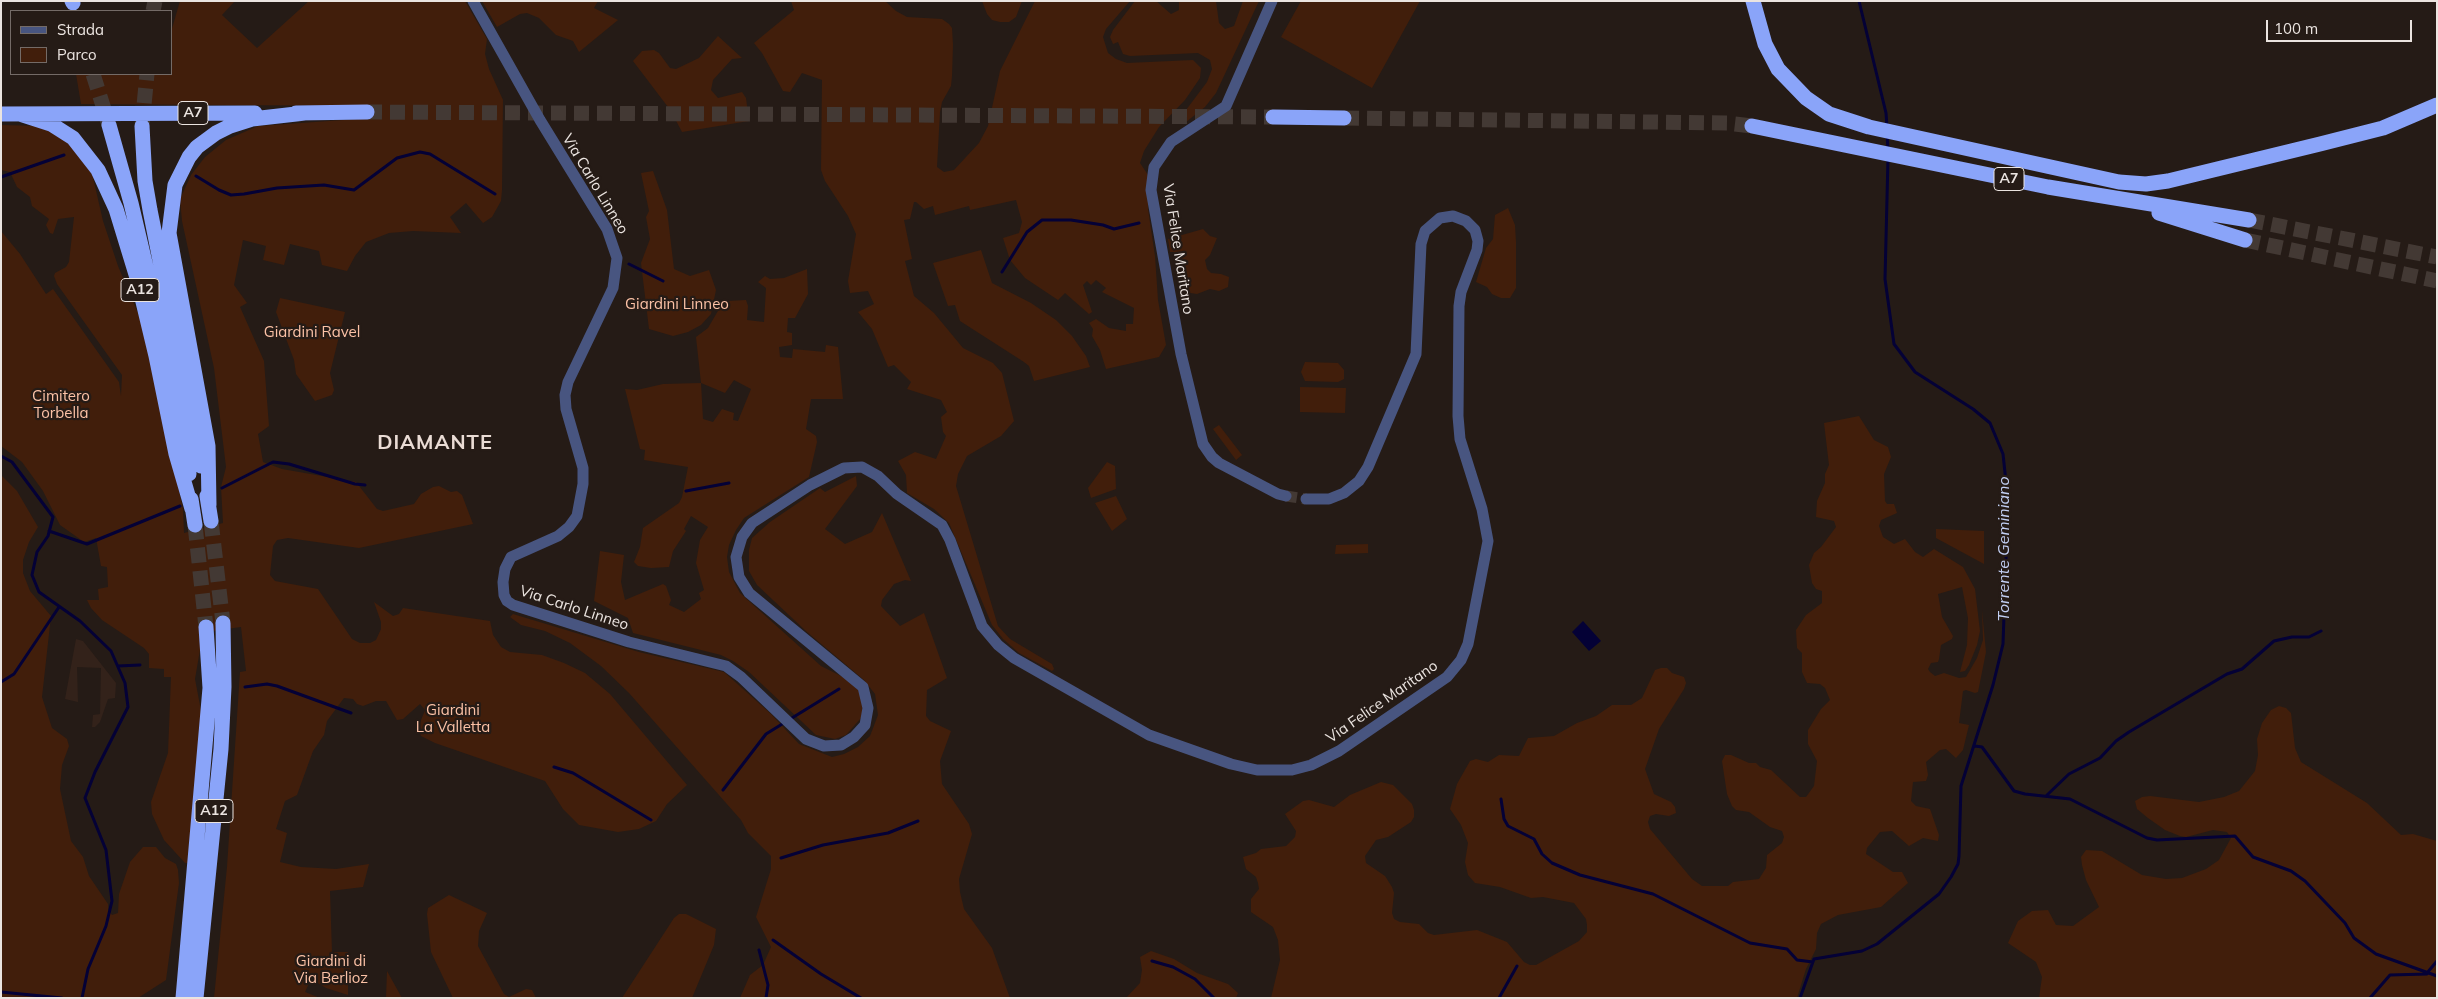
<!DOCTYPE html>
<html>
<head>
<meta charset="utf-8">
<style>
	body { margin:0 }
	#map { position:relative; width:2438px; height:999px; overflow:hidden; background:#251b16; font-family:Mulish,sans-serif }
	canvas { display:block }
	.frame { position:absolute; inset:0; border:2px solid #ebe4e0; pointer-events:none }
	.legend { position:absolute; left:10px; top:10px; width:162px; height:65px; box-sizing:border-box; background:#251b16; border:1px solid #746b67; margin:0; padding:6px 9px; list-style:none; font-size:15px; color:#ebe4e0 }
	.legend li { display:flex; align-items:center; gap:10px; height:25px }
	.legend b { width:25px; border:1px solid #746b67 }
	.scale { position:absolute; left:2266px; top:20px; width:146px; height:22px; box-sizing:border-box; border:2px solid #ebe4e0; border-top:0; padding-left:6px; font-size:15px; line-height:18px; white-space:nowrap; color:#ebe4e0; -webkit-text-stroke:4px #251b16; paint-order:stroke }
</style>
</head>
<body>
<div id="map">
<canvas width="2438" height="999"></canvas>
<div class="frame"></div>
<ul class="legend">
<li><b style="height:6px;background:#485580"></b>Strada</li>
<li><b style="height:14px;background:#411e0b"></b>Parco</li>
</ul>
<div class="scale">100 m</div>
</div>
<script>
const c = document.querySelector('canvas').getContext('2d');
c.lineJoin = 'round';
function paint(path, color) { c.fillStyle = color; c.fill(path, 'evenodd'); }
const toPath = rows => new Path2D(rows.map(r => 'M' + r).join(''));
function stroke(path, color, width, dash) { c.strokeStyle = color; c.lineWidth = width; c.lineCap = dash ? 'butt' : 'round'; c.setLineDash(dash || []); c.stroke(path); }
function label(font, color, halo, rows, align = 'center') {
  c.font = font + ' Mulish,sans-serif'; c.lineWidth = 4.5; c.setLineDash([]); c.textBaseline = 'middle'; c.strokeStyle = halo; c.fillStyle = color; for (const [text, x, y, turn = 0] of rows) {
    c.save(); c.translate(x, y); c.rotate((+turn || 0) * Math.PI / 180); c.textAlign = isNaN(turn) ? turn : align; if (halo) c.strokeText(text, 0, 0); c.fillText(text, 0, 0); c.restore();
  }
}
const built = toPath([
	[76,639,83,641,116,683,115,698,108,699,100,722,95,727,92,727,93,715,100,714,101,668,77,667,78,702,65,699]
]);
const green = toPath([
	[180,1,235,1,222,15,257,48,309,1,465,1,487,39,485,54,489,69,503,100,502,190,501,201,492,217,483,223,466,203,450,217,461,233,413,231,389,233,366,242,355,256,347,271,322,265,319,251,290,244,284,265,263,260,266,246,243,240,234,285,247,303,240,307,264,361,269,426,258,434,263,462,282,469,356,482,377,509,383,511,414,504,421,494,433,487,439,486,451,492,457,491,462,495,473,524,359,548,288,538,277,540,273,546,270,575,275,581,318,589,352,639,360,643,370,643,376,640,381,629,381,622,374,602,393,616,399,614,403,608,490,621,493,635,501,647,510,652,542,655,564,663,585,673,610,694,687,785,667,804,656,821,639,829,618,832,579,825,563,809,545,781,435,743,421,736,418,728,425,710,420,704,403,719,397,720,386,701,376,701,363,706,357,704,353,699,344,698,327,721,324,735,313,751,297,795,285,801,276,829,287,833,280,862,301,867,336,869,369,864,363,887,330,891,332,952,348,952,351,980,348,980,348,995,326,988,311,979,305,992,320,998,214,998,227,867,240,672,246,671,241,627,199,633,201,644,195,679,203,721,192,863,185,863,164,840,152,814,151,802,168,753,171,677,164,677,164,669,149,668,149,654,144,648,102,620,91,608,87,600,99,600,98,589,108,587,107,567,101,566,96,538,84,542,60,525,43,491,22,462,1,446,1,231,20,254,46,294,53,289,119,382,121,396,122,375,57,284,54,276,55,273,66,267,69,262,74,217,58,219,53,234,50,233,46,225,49,219,32,206,30,197,17,187,10,172,1,170,1,125,41,126,59,135,73,147,92,173,103,221,118,266,143,325,183,509,184,533,223,523,221,487,226,467,214,368,182,221,180,199,191,175,205,157,226,140,258,126,372,118,373,106,81,104,76,74,171,74,171,32],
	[482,1,598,1,594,8,618,20,579,52,573,41,556,35,539,18,527,13,520,14,497,27],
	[791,1,885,1,896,11,907,17,942,19,949,24,952,28,953,45,952,76,951,86,942,102,940,112,937,167,944,172,954,170,979,143,988,126,1000,71,1035,1,1130,1,1106,29,1103,37,1108,53,1116,59,1127,63,1193,60,1201,68,1200,78,1185,100,1159,127,1144,151,1140,163,1148,175,1148,209,1155,256,1158,300,1166,345,1159,357,1106,369,1100,350,1092,336,1093,329,1089,323,1096,319,1109,328,1126,331,1126,324,1133,324,1134,308,1102,292,1106,288,1096,280,1091,285,1087,281,1083,285,1092,312,1089,314,1065,293,1058,300,1025,278,1010,260,1003,238,1019,233,1022,222,1016,200,970,210,969,206,935,215,933,206,924,209,916,202,914,202,910,219,904,220,912,259,905,261,914,296,934,313,963,348,993,363,1002,373,1014,421,1001,436,967,456,958,474,956,486,998,626,1010,639,1052,664,1054,669,1052,671,1019,653,1003,639,992,625,949,523,934,509,907,493,906,475,898,461,915,452,936,459,946,436,943,432,941,417,947,412,941,400,907,389,911,382,894,365,888,367,872,329,858,312,874,304,868,291,850,293,848,281,856,234,848,216,825,181,821,170,822,80,802,73,790,92,783,91,762,53,754,43,794,10],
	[982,1,1022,1,1016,17,1009,22,1000,22,992,20,987,14],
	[1135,1,1156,1,1171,14,1179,10,1179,1,1216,1,1219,23,1225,29,1234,26,1243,1,1259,1,1216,93,1205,107,1186,122,1180,118,1207,82,1212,69,1210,60,1198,53,1130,56,1123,54,1118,42,1113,44,1110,37,1113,30],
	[1301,1,1420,1,1372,88,1281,37],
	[718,36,742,58,732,59,713,80,711,90,718,98,742,92,746,98,749,121,682,132,671,111,633,61,642,51,654,50,659,53,670,68,676,69,699,58],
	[653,171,667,210,674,269,690,276,709,270,716,290,711,314,701,325,688,332,673,336,649,329,641,263,650,239,646,217,649,211,641,173],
	[1508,208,1515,225,1516,242,1516,288,1510,298,1501,298,1492,294,1487,287,1476,282,1486,248,1493,239,1495,215],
	[1203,229,1210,236,1217,238,1210,255,1205,260,1207,269,1211,273,1221,274,1229,277,1228,287,1219,291,1210,289,1197,294,1184,292,1182,290,1174,252,1170,252,1168,239],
	[981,250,992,283,1031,303,1056,320,1072,336,1086,356,1090,367,1034,381,1029,366,1024,362,960,321,955,305,948,306,933,263],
	[807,269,808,294,795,318,788,318,787,332,792,333,792,345,779,347,780,357,792,358,793,349,825,352,826,345,838,347,843,399,811,399,806,429,816,436,817,442,809,477,744,518,736,530,729,545,727,557,729,572,740,593,821,666,851,681,860,692,863,710,861,718,846,735,835,739,816,735,749,672,733,661,721,655,633,633,628,618,594,601,600,551,624,555,621,582,625,600,663,584,666,586,671,600,669,605,684,612,701,599,699,593,704,590,696,563,700,540,708,527,691,516,684,529,686,531,673,551,669,567,651,568,638,566,634,562,640,547,643,528,679,503,682,497,688,467,644,460,645,450,640,449,625,389,637,390,663,384,701,383,696,337,708,328,722,304,728,301,746,300,748,306,747,320,764,322,766,288,758,282,765,276,770,279,784,278],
	[734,380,751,389,738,421,733,420,734,413,722,409,713,422,703,419,701,383,725,393],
	[280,298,345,312,330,373,334,390,332,395,315,401,296,374,294,360,276,312],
	[1305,362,1338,363,1344,370,1344,379,1338,382,1305,381,1301,372],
	[1300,387,1346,388,1345,413,1300,412],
	[1859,416,1874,440,1888,447,1891,457,1884,474,1885,501,1887,504,1894,504,1897,513,1881,520,1879,526,1883,537,1894,544,1905,539,1915,552,1923,557,1934,549,1963,567,1975,589,1980,631,1977,645,1969,665,1965,671,1960,672,1967,645,1968,618,1962,587,1938,594,1942,617,1953,636,1952,639,1941,645,1939,659,1938,662,1931,663,1928,669,1930,672,1935,676,1944,673,1959,678,1966,677,1977,658,1983,640,1982,610,1986,652,1978,692,1975,693,1966,690,1963,691,1959,723,1969,725,1963,750,1956,758,1946,749,1940,750,1926,762,1928,775,1926,781,1913,782,1911,801,1916,806,1930,809,1939,835,1938,841,1923,838,1909,846,1892,831,1880,832,1867,848,1866,854,1893,872,1902,872,1908,883,1881,907,1838,915,1821,924,1817,933,1816,949,1806,969,1797,998,1271,998,1280,960,1278,940,1273,927,1251,912,1251,899,1259,889,1258,883,1256,877,1246,869,1243,857,1256,853,1261,849,1286,846,1295,837,1296,831,1285,814,1303,801,1309,800,1334,807,1350,795,1381,782,1393,785,1412,804,1414,810,1414,817,1411,822,1388,837,1376,840,1365,856,1366,863,1385,876,1392,887,1394,893,1392,913,1394,919,1400,922,1419,924,1428,933,1434,935,1477,930,1507,942,1524,962,1530,965,1536,965,1579,941,1587,932,1587,925,1586,919,1574,903,1543,897,1531,898,1500,887,1475,883,1468,875,1465,862,1468,843,1461,825,1450,809,1457,784,1470,761,1476,759,1488,762,1499,755,1519,756,1528,738,1554,736,1577,723,1596,716,1612,705,1631,705,1642,698,1655,670,1661,668,1667,668,1672,673,1684,677,1686,683,1684,689,1659,729,1645,769,1654,794,1671,802,1675,807,1676,813,1669,816,1656,814,1650,816,1648,822,1650,829,1692,879,1702,886,1728,886,1733,882,1759,879,1766,868,1767,855,1782,843,1784,837,1782,831,1770,827,1749,812,1736,810,1732,806,1727,794,1722,761,1725,755,1731,755,1749,763,1756,763,1760,767,1771,770,1800,797,1806,797,1814,786,1817,761,1808,744,1808,730,1821,709,1830,700,1825,688,1820,684,1807,683,1802,672,1802,653,1797,648,1796,630,1806,615,1822,603,1822,591,1816,589,1812,583,1809,565,1814,553,1821,547,1836,527,1834,521,1816,517,1817,501,1825,483,1825,474,1829,465,1824,423],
	[1219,425,1242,455,1236,460,1213,429],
	[1107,462,1115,466,1116,489,1091,498,1088,488],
	[1,475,17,491,38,527,29,542,23,560,23,573,30,591,51,616,42,697,52,728,67,739,69,746,62,765,60,789,71,841,83,857,89,876,108,904,108,910,112,915,118,913,119,894,130,862,143,847,156,847,165,858,176,864,178,870,179,883,166,980,138,998,1,998],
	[856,476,857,486,825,529,845,544,872,532,882,513,911,581,905,580,894,584,882,600,881,606,900,626,924,613,947,678,927,690,926,716,930,721,951,731,940,761,942,784,969,824,972,834,959,879,960,892,964,909,992,948,1010,998,740,998,750,975,763,965,771,947,756,917,771,869,771,856,748,833,741,820,629,693,601,666,570,643,545,631,521,625,510,617,513,614,639,652,724,672,771,714,799,744,832,757,844,754,858,747,870,736,878,715,875,694,864,680,807,632,757,585,749,571,749,550,752,538,770,522,820,488,825,492],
	[1116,496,1127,519,1112,531,1095,503],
	[1936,529,1984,531,1984,564,1936,538],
	[1368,544,1368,553,1335,554,1336,545],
	[2279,706,2286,708,2291,713,2295,748,2301,762,2367,803,2401,835,2413,834,2437,841,2437,998,2039,998,2042,977,2036,962,2008,943,2018,921,2032,911,2048,910,2056,925,2073,926,2099,907,2086,880,2082,865,2081,857,2086,850,2102,851,2142,875,2166,879,2182,878,2206,869,2219,860,2231,838,2227,832,2213,830,2186,837,2180,836,2165,830,2148,818,2137,809,2135,801,2142,797,2150,796,2199,802,2224,797,2239,791,2255,771,2258,755,2257,739,2262,723,2271,710],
	[449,895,487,913,479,931,478,946,504,994,509,997,526,989,532,990,536,998,453,998,431,952,427,914,428,908],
	[679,914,686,914,716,929,714,945,692,998,622,998,674,918],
	[1151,951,1174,959,1197,973,1228,984,1238,993,1236,998,1126,998,1140,983,1142,970,1140,957],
	[387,971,402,998,386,998]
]);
const water = toPath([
	[1583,621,1601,641,1589,651,1572,632]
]);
const stream = toPath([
	[1859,1,1886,113,1887,127],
	[1887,135,1888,149],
	[196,176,219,190,231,195,244,194,277,188,324,185,354,190,397,158,420,152,430,154,495,194],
	[1,177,64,155],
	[629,264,663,281],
	[1002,272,1027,232,1042,220,1071,220,1103,225,1114,229,1139,223],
	[1,456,12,462,53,517,48,536,37,552,32,575,39,592,80,621,111,651,125,683,128,707,95,772,85,798,106,850,112,901,106,926,88,969,82,998],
	[222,488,273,462,289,464,355,484,365,485],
	[686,491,729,483],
	[49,531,87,544,180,506],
	[118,666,140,665],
	[1,682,14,674,59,607],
	[245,687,267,684,277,686,351,713],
	[1975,746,1982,747,2014,791,2025,794,2070,799,2147,838,2157,840,2235,836,2253,857,2291,871,2305,881,2345,923,2354,938,2376,954,2437,976],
	[554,767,573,773,651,820],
	[723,790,766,734,839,689],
	[2046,796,2069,774,2100,758,2116,741,2129,732,2227,674,2242,669,2274,641,2292,637,2309,637,2321,631],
	[1501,799,1504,819,1508,826,1534,839,1542,854,1552,863,1580,875,1653,894,1750,943,1787,949,1797,960,1813,962],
	[781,858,823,845,888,833,918,821],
	[773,940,821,974,861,998],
	[759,950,768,985,766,998],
	[1152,961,1173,967,1195,979,1214,998],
	[2427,973,2437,961],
	[1,992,62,998],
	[1499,998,1517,966],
	[1800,998,1814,959,1862,951,1877,944,1939,894,1951,877,1958,864,1959,856,1961,786,1993,685,2003,644,2008,501,2003,454,1990,423,1973,409,1915,372,1894,344,1885,279,1888,158],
	[2370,998,2390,975,2427,974]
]);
const minorTunnel = toPath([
	[1286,496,1306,499]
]);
const highwayTunnel = toPath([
	[153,11,155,1],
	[93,74,109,125],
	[367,112,1273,117],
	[1344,118,1727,123,1752,126],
	[142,126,147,74],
	[2249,220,2437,257],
	[2245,240,2437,281],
	[211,521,223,623],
	[195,525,206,627]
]);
const minor = toPath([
	[473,1,540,120,607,229,617,258,613,288,568,382,565,395,566,409,583,468,583,484,577,516,569,527,558,536,511,557,505,569,503,582,504,595,507,601,513,605,629,642,726,666,741,677,806,739,824,746,841,745,854,737,865,725,868,708,863,687,749,593,739,577,736,557,742,537,752,523,810,485,844,468,862,467,878,476,897,494,942,525,950,540,982,626,998,645,1014,658,1149,735,1166,741,1231,764,1257,770,1292,770,1311,765,1339,751,1447,677,1461,660,1468,644,1488,541,1482,509,1460,439,1458,416,1459,306,1461,292,1477,250,1478,241,1475,230,1466,221,1453,216,1440,218,1425,231,1421,244,1416,354,1368,467,1359,481,1344,493,1329,499,1306,499],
	[1272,1,1226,106,1171,142,1154,167,1151,190,1181,354,1203,444,1212,457,1219,463,1278,494,1286,496]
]);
const highway = toPath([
	[72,1,73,3],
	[1753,1,1765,44,1778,69,1806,98,1829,114,1869,127,2119,182,2146,184,2168,181,2320,144,2383,128,2437,105],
	[296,113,367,112],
	[1,114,255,113],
	[20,114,51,124,73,138,98,170,116,209,138,281,156,356,176,454,192,509],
	[1273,117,1344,118],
	[109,125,131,203,167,356,187,451,189,474],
	[142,126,145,181,150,210,201,466],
	[1752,126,2048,187,2249,220],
	[2159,213,2245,240],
	[207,496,211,521],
	[191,499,195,525],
	[209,505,208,446,169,233,175,185,189,157,197,147,216,133,230,126,252,119,305,113],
	[183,998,210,688,206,627],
	[196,998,221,749,224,687,223,623]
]);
const shields = [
	[193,113,30],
	[2009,179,30],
	[140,290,38],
	[214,811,38]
];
const shieldNames = [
	["A7",193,113],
	["A7",2009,179],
	["A12",140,290],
	["A12",214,811]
];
const streetNames = [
	["Via Carlo Linneo",595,184,59],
	["Via Felice Maritano",1178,249,81],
	["Via Carlo Linneo",574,608,18],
	["Via Felice Maritano",1382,702,-35]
];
const parkNames = [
	["Giardini Linneo",677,304],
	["Giardini Ravel",312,332],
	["Cimitero",61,396],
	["Torbella",61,413],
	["Giardini",453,710],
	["La Valletta",453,727],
	["Giardini di",331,961],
	["Via Berlioz",331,978]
];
const waterNames = [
	["Torrente Geminiano",2004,549,-90]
];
const districtNames = [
	["DIAMANTE",435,443]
];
paint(built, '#33221a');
paint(green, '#411e0b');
paint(water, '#040136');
stroke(stream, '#040136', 3);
stroke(minorTunnel, '#433934', 11, [11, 5.5]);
stroke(highwayTunnel, '#433934', 15, [15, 8]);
stroke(minor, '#485580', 11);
stroke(highway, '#8aa4f9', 15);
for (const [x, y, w] of shields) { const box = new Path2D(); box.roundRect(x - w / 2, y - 11.5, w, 23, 4); c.fillStyle = '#251b16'; c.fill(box); stroke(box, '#ebe4e0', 1); }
label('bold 14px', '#ebe4e0', null, shieldNames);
label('15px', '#ebe4e0', '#251b16', streetNames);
label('15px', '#fcc2a6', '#251b16', parkNames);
label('italic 16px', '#c2cff3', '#251b16', waterNames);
c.letterSpacing = '1px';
label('bold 20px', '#eadcd5', '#251b16', districtNames);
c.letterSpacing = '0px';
</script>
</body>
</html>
